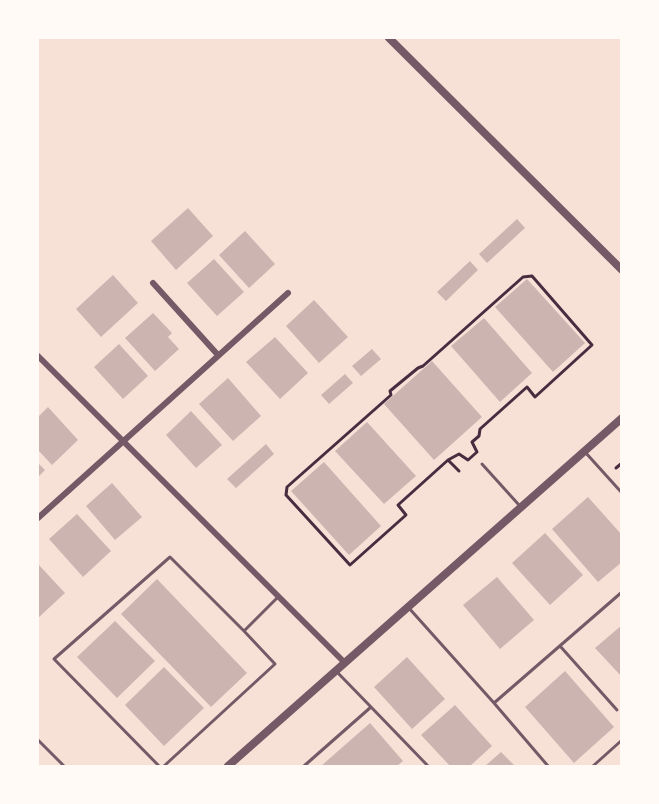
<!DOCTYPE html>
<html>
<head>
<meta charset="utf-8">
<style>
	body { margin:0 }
	#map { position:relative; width:659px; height:804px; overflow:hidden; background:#f7e1d7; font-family:Commissioner,sans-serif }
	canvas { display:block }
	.frame { position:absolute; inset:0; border:39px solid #fffaf5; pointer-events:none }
</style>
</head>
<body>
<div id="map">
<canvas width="659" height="804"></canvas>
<div class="frame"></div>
</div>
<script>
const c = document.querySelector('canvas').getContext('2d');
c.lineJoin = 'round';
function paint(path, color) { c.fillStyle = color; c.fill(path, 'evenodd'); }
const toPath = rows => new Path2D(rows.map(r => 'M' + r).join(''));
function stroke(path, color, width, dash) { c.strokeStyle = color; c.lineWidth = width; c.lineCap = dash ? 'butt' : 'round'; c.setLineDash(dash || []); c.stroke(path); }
const building = toPath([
	[188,208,213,236,176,270,151,241],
	[517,219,525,228,487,263,479,254],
	[245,231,275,264,249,288,219,255],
	[214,259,244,292,217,316,187,283],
	[470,261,478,270,446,301,437,292],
	[113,275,138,303,101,337,76,309],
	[527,279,585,343,553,372,495,307],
	[314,300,348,337,319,363,286,326],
	[153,313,172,333,168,337,179,349,155,371,125,338],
	[484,318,532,373,500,402,451,346],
	[275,337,308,373,280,399,246,362],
	[119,344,148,376,123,399,94,367],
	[372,349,381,359,361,376,352,366],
	[432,361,482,417,434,460,384,404],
	[345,374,353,383,329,404,321,395],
	[228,378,261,416,233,441,199,404],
	[48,407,78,440,52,465,38,450,38,417],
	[191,411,222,445,196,468,166,435],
	[367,422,416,476,384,504,335,451],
	[266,444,274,454,236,488,227,479],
	[324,462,381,526,349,555,291,491],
	[38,463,45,470,38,477],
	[112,483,142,517,115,540,86,506],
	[588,497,622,535,622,562,598,582,552,529],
	[77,514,111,551,83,577,49,539],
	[545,533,583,575,550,605,512,563],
	[38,564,65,593,38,618],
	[497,577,534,620,500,649,463,605],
	[157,579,247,673,211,707,121,614],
	[115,621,155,661,117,698,77,657],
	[622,625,622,677,595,648],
	[407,657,445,699,412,729,374,687],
	[164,667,204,708,164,746,125,705],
	[565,671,614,727,574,763,525,707],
	[455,705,492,746,470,766,450,766,421,735],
	[370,723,403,761,397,766,321,766],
	[501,752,515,766,485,766]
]);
const path = toPath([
	[532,276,592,345,535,397,527,387,480,429,479,436,472,442,477,452,468,460,459,454,448,460,398,505,406,515,350,565,286,495,287,487,391,395,390,391,418,368,423,366,523,277,532,276],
	[448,460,459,471],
	[616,468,622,463]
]);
const service = toPath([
	[585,452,622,493],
	[482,464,519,505],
	[408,607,494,703,622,592],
	[560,646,617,710],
	[337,672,371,707],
	[494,703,548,766],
	[38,740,64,766],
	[159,766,54,659,170,557,244,631,278,597],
	[164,766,275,664,244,631],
	[304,766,371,707,428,766],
	[593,766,622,740]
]);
const minor = toPath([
	[153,283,218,355],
	[38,356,345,663],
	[38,518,288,293]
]);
const tertiary = toPath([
	[389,38,622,270],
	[228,766,622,418]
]);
paint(building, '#ccb4b1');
stroke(path, '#4a2c40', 3);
stroke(service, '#755966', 3);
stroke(minor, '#755966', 6);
stroke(tertiary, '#755966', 8);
</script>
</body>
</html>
